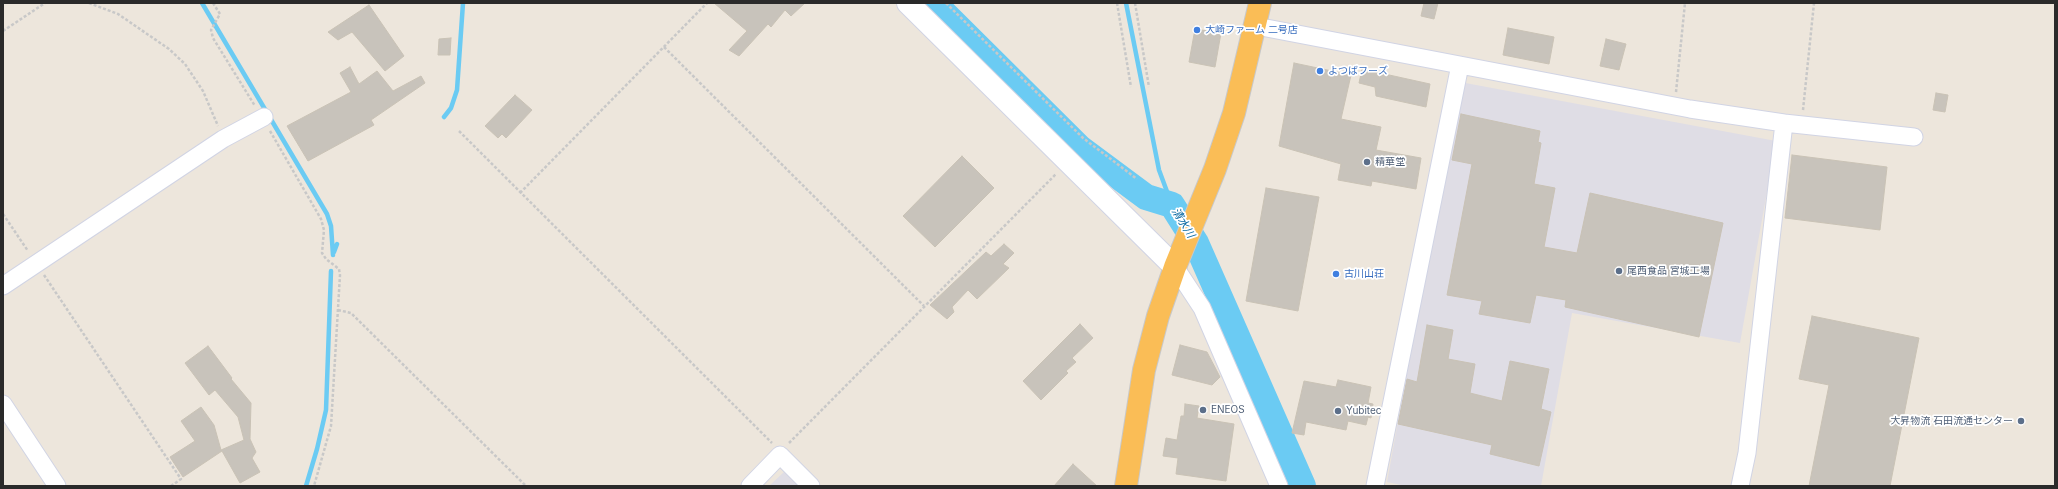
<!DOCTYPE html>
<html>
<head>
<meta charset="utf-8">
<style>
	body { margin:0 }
	#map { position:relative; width:2058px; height:489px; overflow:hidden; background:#ede6dc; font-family:Inter,sans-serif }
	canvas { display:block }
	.frame { position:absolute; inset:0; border:4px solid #2a2a2a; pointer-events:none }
</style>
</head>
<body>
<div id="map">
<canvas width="2058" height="489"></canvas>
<div class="frame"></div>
</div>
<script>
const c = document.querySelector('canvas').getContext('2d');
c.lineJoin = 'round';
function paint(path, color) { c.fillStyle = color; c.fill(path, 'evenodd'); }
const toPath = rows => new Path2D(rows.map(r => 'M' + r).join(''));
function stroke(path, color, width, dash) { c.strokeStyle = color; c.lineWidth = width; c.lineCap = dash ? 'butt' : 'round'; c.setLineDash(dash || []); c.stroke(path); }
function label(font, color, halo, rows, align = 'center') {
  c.font = font + ' Inter,"Noto Sans JP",sans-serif'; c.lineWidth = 3.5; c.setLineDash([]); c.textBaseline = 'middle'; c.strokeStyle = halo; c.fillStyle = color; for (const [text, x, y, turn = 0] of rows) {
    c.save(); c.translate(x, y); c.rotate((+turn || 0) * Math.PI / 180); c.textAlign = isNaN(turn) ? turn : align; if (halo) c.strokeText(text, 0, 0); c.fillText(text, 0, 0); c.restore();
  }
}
const industrial = toPath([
	[1460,82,1776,141,1740,343,1572,313,1541,486,1406,486,1387,482],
	[784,472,798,486,769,486]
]);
const stream = toPath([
	[202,3,327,214,331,226,333,255],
	[1126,3,1159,170,1172,205],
	[444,117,451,108,457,90,463,3],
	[334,252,337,244],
	[306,486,317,449,326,410,331,271]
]);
const river = toPath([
	[934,3,1080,148,1146,197,1172,205,1196,243,1303,486]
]);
const building = toPath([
	[714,3,805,3,791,16,785,10,771,27,768,24,739,56,729,50,747,31,714,3],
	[1424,3,1438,3,1434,19,1421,16,1424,3],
	[369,5,404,56,385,71,352,32,338,40,328,32,369,5],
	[1508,28,1554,37,1549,64,1503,55,1508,28],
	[1195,29,1221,33,1215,67,1189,62,1195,29],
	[451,38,450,55,438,55,439,39,451,38],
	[1606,39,1626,44,1619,70,1600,66,1606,39],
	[1294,63,1351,75,1341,119,1381,127,1376,150,1421,158,1416,189,1372,181,1371,186,1338,180,1341,164,1279,146,1294,63],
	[350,67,359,84,377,71,393,91,421,76,425,83,371,120,374,125,308,161,287,126,351,92,340,73,350,67],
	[1362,69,1430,84,1426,107,1376,96,1375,87,1359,83,1362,69],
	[1936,93,1948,95,1945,112,1933,110,1936,93],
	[515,95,532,110,506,138,502,134,498,138,485,126,515,95],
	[1461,114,1540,131,1538,142,1541,143,1534,184,1555,188,1544,247,1577,253,1590,193,1723,223,1699,337,1565,307,1566,300,1536,295,1530,323,1479,314,1482,301,1447,295,1472,164,1452,160,1461,114],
	[1792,155,1887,167,1880,230,1785,218,1792,155],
	[962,156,994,188,935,247,903,216,962,156],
	[1266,188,1319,197,1298,311,1246,301,1266,188],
	[1004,244,1014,253,1003,264,1009,268,977,299,968,290,952,307,954,312,947,319,930,305,986,252,991,256,1004,244],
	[1812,316,1919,338,1890,486,1809,486,1829,385,1799,379,1812,316],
	[1080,324,1093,338,1072,358,1076,362,1066,371,1068,373,1041,400,1023,381,1080,324],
	[1427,325,1453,330,1448,359,1475,364,1470,393,1502,401,1510,361,1549,369,1541,409,1551,412,1539,466,1490,454,1492,445,1398,424,1407,379,1417,382,1427,325],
	[1180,345,1207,352,1220,377,1212,385,1172,375,1180,345],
	[208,346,232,378,231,379,251,403,250,439,256,452,252,458,260,472,240,483,222,451,183,477,170,457,195,441,181,421,201,407,214,425,221,450,244,440,238,417,215,390,209,395,185,363,208,346],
	[1338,380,1371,387,1368,403,1373,404,1371,418,1368,417,1366,425,1348,421,1346,430,1306,422,1304,435,1292,433,1304,381,1336,387,1338,380],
	[1185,404,1199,406,1197,418,1234,424,1226,481,1176,474,1178,458,1163,456,1166,438,1177,440,1181,416,1184,416,1185,404],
	[1073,464,1097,486,1054,486,1073,464]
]);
const path = toPath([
	[89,3,118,14,169,49,185,64,203,91,218,126],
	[213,3,220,14,211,30,213,38,255,106],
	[946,3,1083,138,1137,179],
	[1117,3,1131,87],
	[1135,3,1149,87],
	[3,31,45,3],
	[664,47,924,306],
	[1676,92,1685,3],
	[1803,110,1814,3],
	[270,131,321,219,324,230,322,253,326,259,339,269,340,275,331,426,314,486],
	[459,131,772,443],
	[520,193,707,3],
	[3,214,28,251],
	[44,275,181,479,171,486],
	[338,310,351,313,526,486],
	[789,443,1056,174]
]);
const minor = toPath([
	[1256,26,1690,109,1784,123,1747,453,1740,486],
	[1784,123,1914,137],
	[1175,267,1202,308,1279,486],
	[3,286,223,139,264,117],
	[3,404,57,486],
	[750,486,780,455,811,486],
	[1375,486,1460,65]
]);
const tertiary = toPath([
	[908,3,1175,267]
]);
const trunk = toPath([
	[1126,486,1144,370,1158,316,1175,267,1215,169,1234,113,1260,3]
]);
const markers = [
	[1197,30,4,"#3f7fe0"],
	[1320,71,4,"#3f7fe0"],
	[1367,162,4,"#5c6f8a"],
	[1619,271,4,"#5c6f8a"],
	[1336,274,4,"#3f7fe0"],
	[1203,410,4,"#5c6f8a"],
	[1338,411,4,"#5c6f8a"],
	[2021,421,4,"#5c6f8a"]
];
const shopNames = [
	["大崎ファーム 二号店",1205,30],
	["よつばフーズ",1328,71],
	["古川山荘",1344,274]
];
const serviceNames = [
	["精華堂",1375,162],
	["尾西食品 宮城工場",1627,271],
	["ENEOS",1211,410],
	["Yubitec",1346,411],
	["大昇物流 石田流通センター",2013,421,"right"]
];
const waterNames = [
	["清水川",1183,223,58]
];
paint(industrial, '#dfdde5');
stroke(stream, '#6bcbf3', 4.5);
stroke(river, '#6bcbf3', 26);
paint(building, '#c8c3bb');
stroke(building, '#c9c2b5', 1);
stroke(minor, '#d1d4e4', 19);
stroke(tertiary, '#d1d4e4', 24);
stroke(trunk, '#c8c8c8', 24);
stroke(path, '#c8c8c8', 2.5, [3, 2]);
stroke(minor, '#fff', 17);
stroke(tertiary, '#fff', 22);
stroke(trunk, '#fabd56', 22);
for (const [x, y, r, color] of markers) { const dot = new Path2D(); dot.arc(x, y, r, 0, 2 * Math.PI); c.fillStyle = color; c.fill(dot); stroke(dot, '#fff', 1.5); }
label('10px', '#366cbe', '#fff', shopNames, 'left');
label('10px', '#4e5e75', '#fff', serviceNames, 'left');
label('italic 11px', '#0868a1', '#fff', waterNames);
</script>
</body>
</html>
